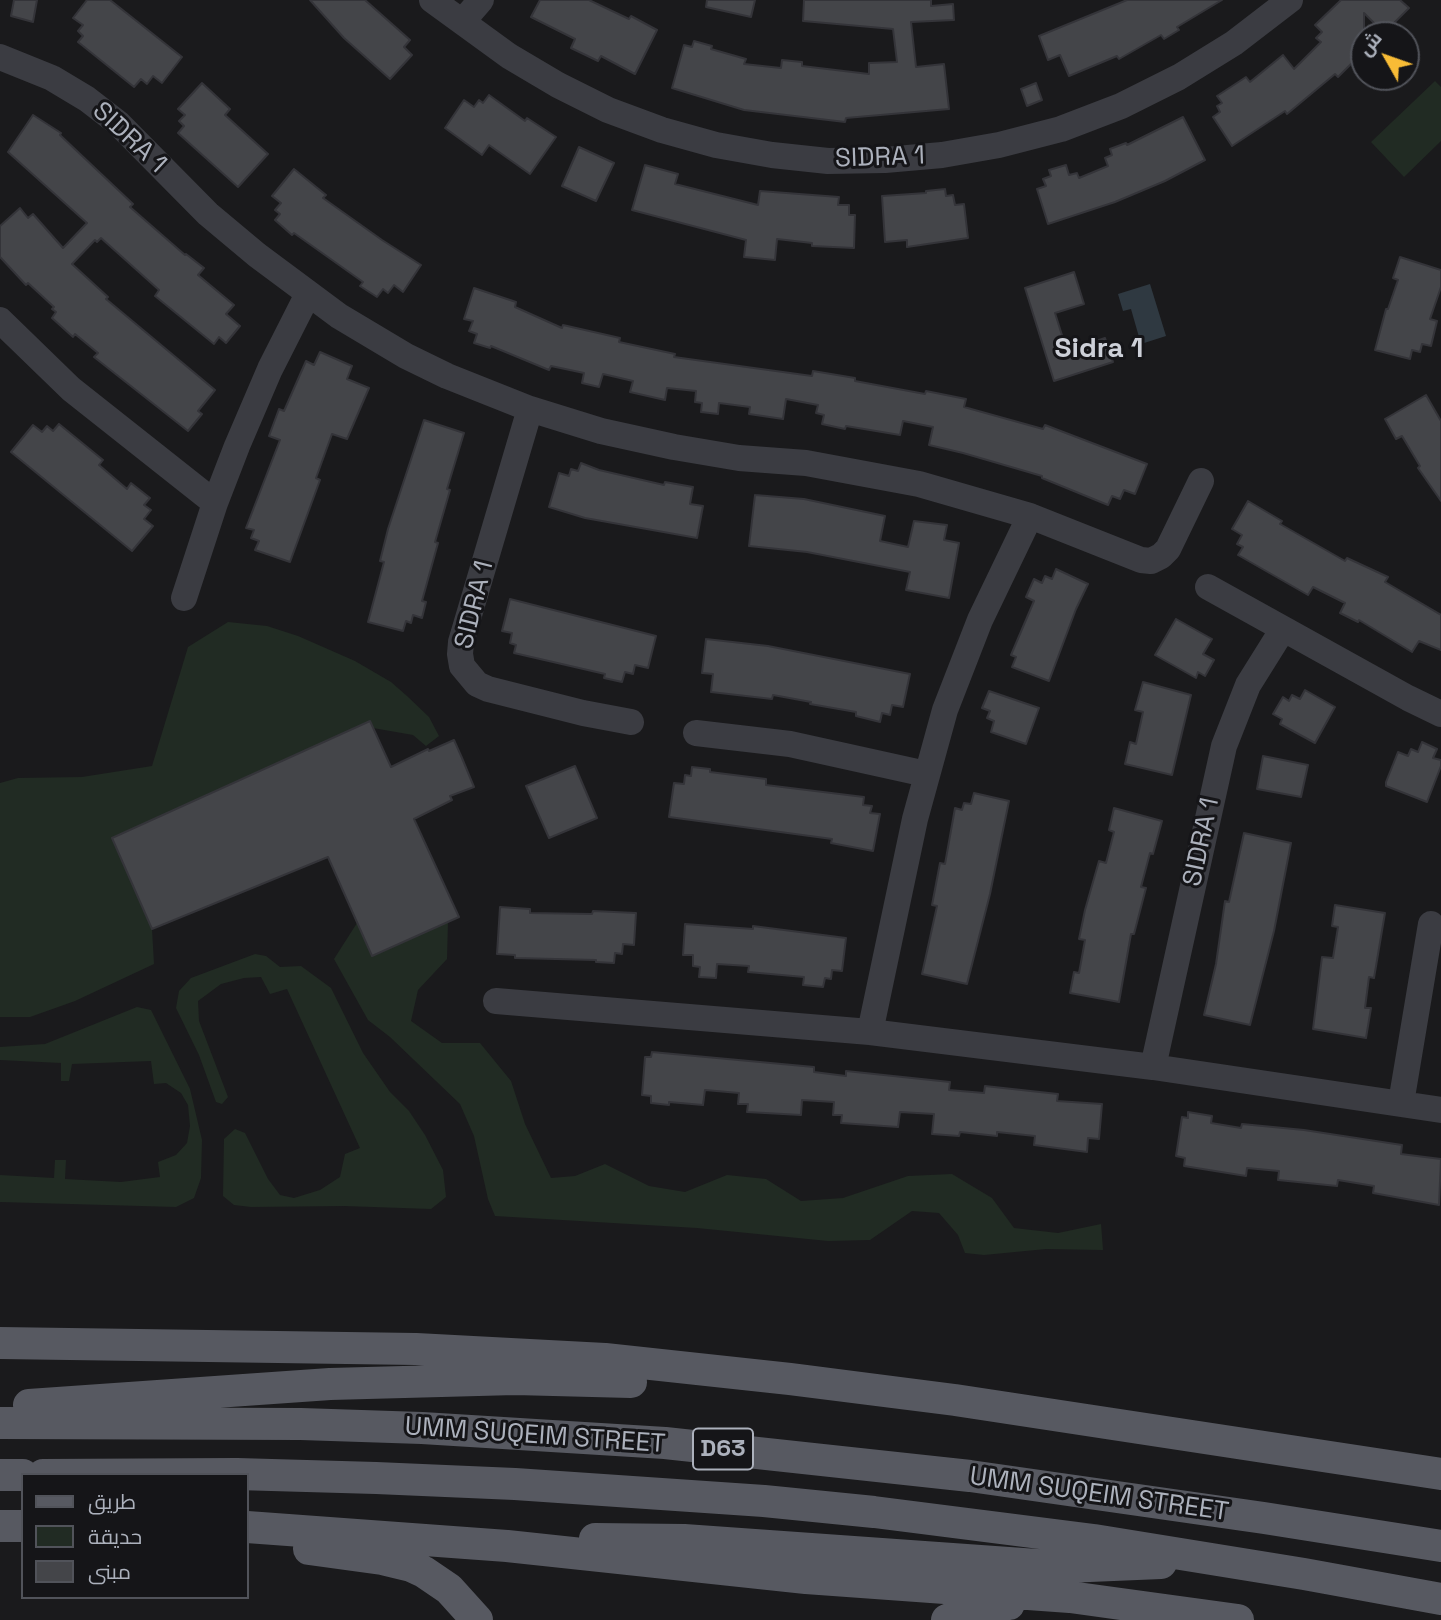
<!DOCTYPE html>
<html>
<head>
<meta charset="utf-8">
<style>
	body { margin:0 }
	#map { position:relative; width:1441px; height:1620px; overflow:hidden; background:#1a1a1c; font-family:"Space Grotesk",Cairo,sans-serif }
	canvas { display:block }
	.legend { position:absolute; left:21px; top:1473px; width:228px; height:126px; box-sizing:border-box; background:#151518; border:2px solid #51535a; margin:0; padding:9px 12px; list-style:none; font-size:21px; color:#acb1bc }
	.legend li { display:flex; align-items:center; gap:14px; height:35px }
	.legend b { width:35px; border:2px solid #51535a }
	.north { position:absolute; left:1350px; top:21px; width:70px; height:70px; box-sizing:border-box; background:#151518; border:2px solid #51535a; border-radius:50%; rotate:310deg; font-size:19px; font-weight:700; line-height:28px; text-align:center; color:#acb1bc }
	.north::after { content:''; display:block; margin:auto; width:24px; height:32px; background:#f8bc36; clip-path:polygon(50% 0,100% 100%,50% 72%,0 100%) }
</style>
</head>
<body>
<div id="map">
<canvas width="1441" height="1620"></canvas>
<ul class="legend">
<li><b style="height:9px;background:#575961"></b>طريق</li>
<li><b style="height:19px;background:#212b23"></b>حديقة</li>
<li><b style="height:19px;background:#444549"></b>مبنى</li>
</ul>
<div class="north">ش</div>
</div>
<script>
const c = document.querySelector('canvas').getContext('2d');
c.lineJoin = 'round';
function paint(path, color) { c.fillStyle = color; c.fill(path, 'evenodd'); }
const toPath = rows => new Path2D(rows.map(r => 'M' + r).join(''));
function stroke(path, color, width, dash) { c.strokeStyle = color; c.lineWidth = width; c.lineCap = dash ? 'butt' : 'round'; c.setLineDash(dash || []); c.stroke(path); }
function label(font, color, halo, rows, align = 'center') {
  c.font = font + ' "Space Grotesk",sans-serif'; c.lineWidth = 6; c.setLineDash([]); c.textBaseline = 'middle'; c.strokeStyle = halo; c.fillStyle = color; for (const [text, x, y, turn = 0] of rows) {
    c.save(); c.translate(x, y); c.rotate((+turn || 0) * Math.PI / 180); c.textAlign = isNaN(turn) ? turn : align; if (halo) c.strokeText(text, 0, 0); c.fillText(text, 0, 0); c.restore();
  }
}
const green = toPath([
	[1435,81,1441,87,1441,141,1404,177,1371,142],
	[228,622,267,626,298,636,355,661,391,682,407,696,429,717,439,736,426,746,413,735,373,728,370,721,112,838,152,929,154,964,75,1001,30,1017,0,1017,0,783,18,778,82,777,152,766,188,647],
	[448,922,447,959,418,990,411,1021,442,1043,480,1043,511,1081,525,1124,551,1178,575,1176,605,1164,649,1186,685,1192,727,1175,766,1179,801,1201,843,1198,908,1176,952,1174,992,1198,1014,1228,1058,1233,1101,1224,1103,1250,1046,1249,984,1255,965,1253,958,1235,939,1213,912,1211,870,1240,828,1241,697,1228,495,1216,488,1199,474,1136,460,1104,390,1037,368,1020,334,959,357,923,373,956],
	[255,954,266,956,280,967,301,966,331,988,363,1053,390,1092,409,1111,425,1135,443,1170,446,1197,431,1209,344,1206,251,1207,234,1205,223,1196,224,1139,235,1129,245,1133,268,1179,280,1195,294,1198,320,1190,340,1177,345,1154,360,1148,287,989,270,994,261,977,244,978,221,984,198,1001,199,1021,228,1097,222,1104,216,1102,199,1055,176,1008,179,991,191,978],
	[137,1007,151,1010,190,1089,202,1140,201,1178,194,1198,176,1207,0,1202,0,1175,54,1178,55,1160,66,1160,65,1179,121,1182,160,1177,158,1162,176,1155,187,1143,190,1126,188,1105,181,1093,166,1083,154,1084,151,1061,72,1064,69,1081,61,1081,61,1063,0,1060,0,1047,45,1044]
]);
const water = toPath([
	[1150,284,1166,336,1141,344,1131,309,1123,311,1118,294]
]);
const building = toPath([
	[14,0,37,0,33,22,11,16,14,0],
	[87,0,110,0,182,57,162,83,153,76,147,84,141,79,134,87,78,42,83,36,78,31,83,25,73,18,87,0],
	[310,0,365,0,410,40,404,47,412,55,390,79,344,38,310,0],
	[540,0,589,0,629,19,631,16,657,30,635,74,601,56,598,61,571,48,575,39,531,17,540,0],
	[707,0,755,0,751,17,706,7,707,0],
	[804,0,931,0,931,6,953,4,954,20,911,22,916,67,944,64,949,109,846,118,845,122,744,110,672,88,684,45,692,47,694,41,712,46,711,49,746,59,744,64,781,68,782,60,802,62,802,66,869,74,869,63,897,62,893,29,803,21,804,0],
	[1127,0,1222,0,1177,27,1179,30,1164,39,1161,35,1119,59,1117,56,1069,76,1060,55,1048,60,1039,36,1127,0],
	[1341,0,1400,0,1409,8,1384,33,1364,13,1364,51,1338,77,1335,74,1287,114,1285,111,1232,146,1213,117,1220,112,1217,106,1222,103,1217,96,1246,77,1250,82,1283,55,1294,69,1321,42,1316,38,1322,32,1315,25,1341,0],
	[202,83,230,109,225,115,268,154,238,187,178,133,184,126,179,121,185,115,178,109,202,83],
	[1036,83,1042,100,1027,106,1021,89,1036,83],
	[489,95,525,121,527,118,556,137,530,174,489,145,482,155,445,128,464,100,474,107,479,100,483,103,489,95],
	[33,115,61,133,60,135,133,204,130,207,185,255,186,254,204,268,198,275,234,305,226,314,240,326,226,343,219,337,214,344,155,296,159,290,101,238,97,242,95,240,72,264,108,297,106,299,215,390,198,411,202,414,188,431,94,357,98,353,75,334,73,337,52,318,56,312,52,309,54,307,28,283,26,285,0,257,0,226,20,208,28,218,33,214,63,248,87,223,8,152,33,115],
	[1183,117,1205,160,1165,181,1115,202,1048,224,1037,189,1046,186,1043,179,1051,176,1049,170,1066,165,1069,175,1077,173,1079,178,1108,166,1105,158,1112,155,1110,149,1126,143,1127,145,1183,117],
	[579,147,614,163,596,201,562,186,579,147],
	[645,165,678,174,675,184,758,205,760,191,839,197,838,205,849,205,849,215,855,215,854,248,812,246,812,243,777,239,775,260,744,257,746,240,632,210,645,165],
	[294,169,326,195,323,198,382,240,421,265,403,292,394,285,388,293,383,289,377,297,360,286,363,282,294,233,292,235,275,220,280,214,275,210,281,203,272,196,294,169],
	[945,189,946,196,953,195,955,205,964,204,968,238,907,247,907,240,885,242,882,196,926,193,926,191,945,189],
	[1400,257,1441,270,1441,287,1430,319,1437,321,1431,346,1422,344,1420,352,1412,350,1410,359,1375,350,1386,309,1388,309,1398,280,1393,278,1400,257],
	[1074,272,1084,304,1055,313,1067,351,1105,338,1113,362,1054,381,1025,288,1074,272],
	[474,288,516,302,515,307,562,328,563,325,620,338,619,342,675,354,674,357,812,376,813,371,855,378,855,381,925,394,926,391,966,399,964,407,1043,429,1045,425,1147,464,1135,494,1124,490,1120,499,1112,496,1108,505,1042,478,1042,476,963,453,929,445,933,427,903,421,900,435,846,426,845,429,822,424,824,415,816,413,818,405,786,399,783,419,749,414,750,407,719,403,718,414,701,412,702,403,695,402,696,391,667,388,665,400,630,392,633,381,603,374,599,387,582,383,584,373,551,366,549,370,491,346,490,348,474,343,477,334,469,331,473,321,464,319,474,288],
	[320,352,352,366,347,379,369,388,347,439,332,434,316,478,320,480,290,562,255,550,259,541,251,538,254,530,246,528,280,440,269,436,279,409,284,411,306,361,314,365,320,352],
	[1426,395,1441,421,1441,501,1418,468,1420,466,1402,436,1396,439,1385,419,1426,395],
	[424,420,464,433,447,489,450,490,435,542,438,543,422,601,426,602,422,618,413,615,411,623,406,621,403,631,368,622,384,562,380,561,388,529,424,420],
	[59,424,103,460,99,465,127,489,131,483,150,498,144,505,151,510,144,519,153,526,132,551,11,452,33,425,42,432,47,426,53,431,59,424],
	[581,463,599,470,664,485,665,482,693,487,690,504,703,506,697,538,585,518,549,507,559,473,569,476,571,469,578,471,581,463],
	[755,495,804,499,885,516,880,541,908,547,914,521,947,525,944,540,959,543,949,598,906,590,910,572,807,552,749,546,755,495],
	[1248,501,1282,521,1280,524,1345,561,1347,558,1388,577,1385,582,1441,615,1441,650,1419,641,1412,652,1359,620,1358,622,1340,613,1345,603,1313,587,1308,595,1238,555,1243,547,1237,544,1242,535,1232,529,1248,501],
	[1056,569,1088,584,1076,609,1049,681,1012,667,1016,657,1011,655,1034,601,1026,597,1034,579,1042,583,1045,576,1052,579,1056,569],
	[510,599,656,636,648,668,635,665,633,674,625,672,622,682,604,678,605,674,514,653,516,645,510,643,512,633,502,631,510,599],
	[1176,619,1212,639,1203,654,1214,660,1205,676,1198,672,1196,678,1155,655,1176,619],
	[706,639,768,646,910,674,903,707,892,705,890,715,882,713,880,722,856,716,856,712,810,704,811,702,773,695,772,699,711,692,713,674,702,673,706,639],
	[1143,682,1191,695,1172,775,1125,764,1130,742,1136,744,1143,712,1135,710,1143,682],
	[1305,690,1335,707,1315,743,1280,724,1282,719,1273,714,1283,697,1289,701,1292,695,1300,699,1305,690],
	[989,691,1039,708,1026,744,991,732,994,721,987,718,990,711,982,708,989,691],
	[370,721,391,767,428,749,429,751,454,740,462,758,474,787,450,796,452,800,414,819,459,917,372,956,328,857,152,929,112,838,370,721],
	[1422,742,1437,749,1433,758,1441,760,1441,766,1427,802,1386,786,1386,782,1398,752,1408,756,1411,749,1418,752,1422,742],
	[1263,756,1308,765,1301,797,1257,789,1263,756],
	[575,766,597,818,549,838,526,786,575,766],
	[692,767,710,769,710,772,766,779,766,785,864,797,863,805,872,806,870,813,880,814,873,851,831,843,832,839,669,817,674,783,684,784,685,775,691,776,692,767],
	[974,793,1009,801,990,894,967,984,922,974,937,906,932,905,940,863,945,864,955,808,962,810,964,803,971,804,974,793],
	[1114,808,1162,821,1153,854,1150,853,1141,887,1146,888,1134,934,1131,934,1119,1002,1070,993,1074,972,1079,973,1085,940,1079,939,1085,910,1099,861,1106,863,1114,832,1109,830,1114,808],
	[1244,833,1291,843,1274,931,1250,1025,1204,1015,1216,964,1225,901,1229,902,1244,833],
	[1335,905,1385,913,1374,978,1369,977,1365,1008,1371,1008,1366,1038,1313,1029,1322,957,1333,958,1338,927,1332,926,1335,905],
	[500,907,530,909,530,913,592,914,593,911,636,913,634,945,623,944,622,954,615,953,614,963,596,962,596,960,515,958,515,955,497,954,500,907],
	[685,924,753,929,753,926,846,938,842,971,832,970,831,979,825,978,823,987,803,985,804,977,748,972,749,966,717,964,716,978,699,977,700,967,693,966,693,955,683,955,685,924],
	[652,1052,814,1067,814,1072,846,1076,846,1071,950,1082,949,1090,984,1093,985,1086,1058,1094,1057,1101,1102,1104,1099,1139,1088,1138,1087,1152,1034,1145,1035,1136,997,1132,997,1136,960,1132,959,1136,932,1134,934,1114,900,1112,898,1127,841,1123,842,1115,833,1115,834,1102,802,1100,801,1115,747,1112,748,1104,738,1104,739,1093,705,1090,703,1105,669,1102,669,1105,651,1103,651,1096,642,1095,645,1057,651,1057,652,1052],
	[1188,1112,1212,1116,1211,1123,1241,1128,1242,1124,1304,1130,1402,1145,1401,1154,1441,1159,1439,1205,1373,1193,1374,1186,1338,1180,1337,1186,1278,1180,1279,1171,1247,1168,1246,1176,1184,1166,1185,1158,1176,1156,1182,1117,1188,1118,1188,1112]
]);
const minor = toPath([
	[432,0,509,56,558,85,608,110,662,130,716,145,772,155,828,161,885,160,942,155,999,145,1061,129,1121,106,1179,77,1234,43,1290,0],
	[462,22,481,0],
	[0,57,52,78,87,99,118,123,208,214,257,255,339,316,406,356,447,376,530,409,601,431,674,447,739,458,806,463,919,484,1030,516,1141,560,1151,561,1161,556,1168,549,1201,481],
	[0,320,71,389,215,503],
	[530,409,461,642,460,654,462,666,477,684,488,689,583,713,631,722],
	[1208,587,1408,698,1441,714],
	[184,598,215,503,237,446,270,369,308,294],
	[696,733,790,744,926,774],
	[496,1001,870,1032,1153,1067,1441,1110],
	[870,1032,915,819,945,710,980,620,1030,516],
	[1153,1067,1224,746,1248,685,1283,629],
	[1401,1103,1431,924]
]);
const major = toPath([
	[0,1343,416,1349,605,1359,790,1379,955,1400,1441,1474],
	[29,1405,330,1384,515,1379,631,1382],
	[0,1423,301,1424,422,1428,665,1443,970,1476,1264,1518,1441,1546],
	[0,1475,23,1475],
	[43,1475,237,1474,376,1478,515,1484,764,1501,874,1512,1094,1540,1304,1574,1441,1599],
	[0,1526,23,1526],
	[247,1527,507,1546,806,1578,1070,1597,1238,1620],
	[595,1539,684,1540,1065,1567,1161,1563],
	[309,1549,382,1559,411,1566,424,1572,449,1589,477,1620],
	[947,1620,973,1609,1009,1604]
]);
const shields = [
	[723,1449,60]
];
const shieldNames = [
	["D63",723,1449]
];
const streetNames = [
	["SIDRA 1",129,138,43],
	["SIDRA 1",880,158,-2],
	["SIDRA 1",475,605,-76],
	["SIDRA 1",1202,842,-78],
	["UMM SUQEIM STREET",535,1436,4],
	["UMM SUQEIM STREET",1099,1495,8]
];
const neighbourhoodNames = [
	["Sidra 1",1099,349]
];
paint(green, '#212b23');
paint(water, '#2f3941');
paint(building, '#444549');
stroke(building, '#343439', 2);
stroke(minor, '#3b3c42', 26);
stroke(major, '#575961', 32);
for (const [x, y, w] of shields) { const box = new Path2D(); box.roundRect(x - w / 2, y - 20.5, w, 41, 5); c.fillStyle = '#151518'; c.fill(box); stroke(box, '#acb1bc', 2); }
label('bold 24px', '#acb1bc', null, shieldNames);
label('26px', '#acb1bc', '#151518', streetNames);
label('bold 28px', '#cdd0d8', '#151518', neighbourhoodNames);
</script>
</body>
</html>
